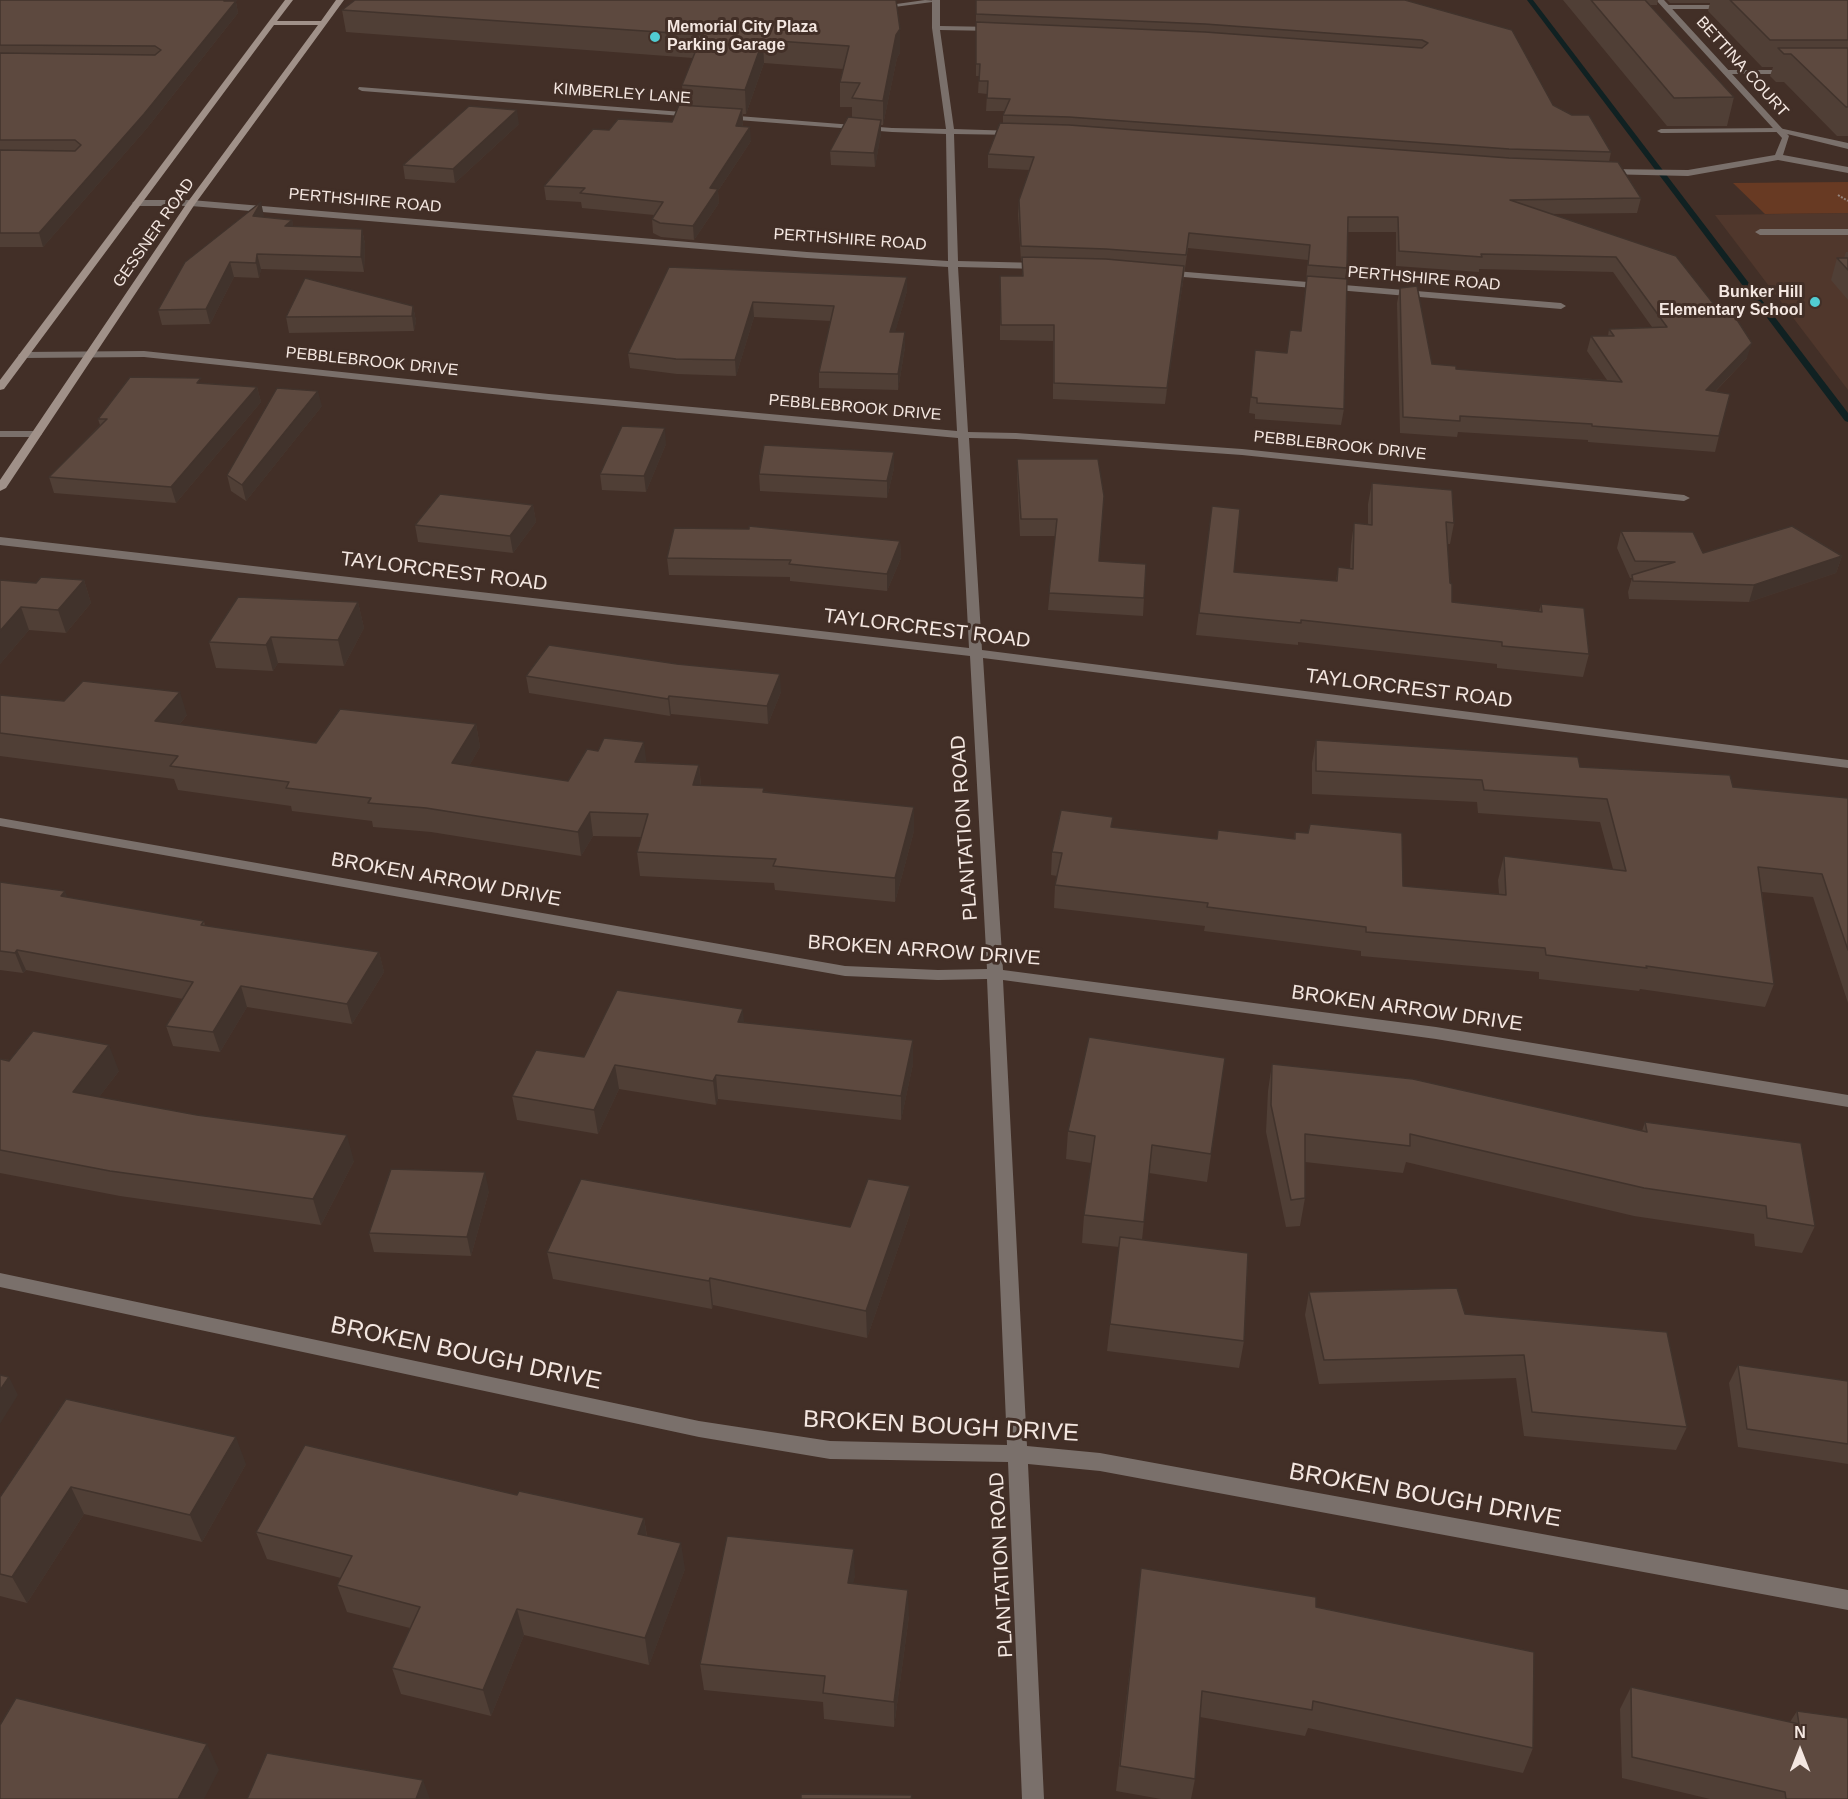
<!DOCTYPE html>
<html>
<head>
<meta charset="utf-8">
<style>
	body { margin:0 }
	#map { position:relative; width:1848px; height:1799px; overflow:hidden; background:#422f27; font-family:Arial,sans-serif }
	canvas { display:block }
	.north { position:absolute; left:1770px; top:1721px; width:60px; height:60px; -webkit-text-stroke:4px #422f27; paint-order:stroke; rotate:0deg; font-size:16px; font-weight:700; line-height:24px; text-align:center; color:#f4e7e1 }
	.north::after { content:''; display:block; margin:auto; width:21px; height:27px; background:#f4e7e1; clip-path:polygon(50% 0,100% 100%,50% 72%,0 100%) }
</style>
</head>
<body>
<div id="map">
<canvas width="1848" height="1799"></canvas>
<div class="north">N</div>
</div>
<script>
const c = document.querySelector('canvas').getContext('2d');
c.lineJoin = 'round';
function paint(path, color) { c.fillStyle = color; c.fill(path, 'evenodd'); }
const toPath = rows => new Path2D(rows.map(r => 'M' + r).join(''));
function stroke(path, color, width, dash) { c.strokeStyle = color; c.lineWidth = width; c.lineCap = dash ? 'butt' : 'round'; c.setLineDash(dash || []); c.stroke(path); }
function label(font, color, halo, rows, align = 'center') {
  c.font = font + ' Arial,sans-serif'; c.lineWidth = 6; c.setLineDash([]); c.textBaseline = 'middle'; c.strokeStyle = halo; c.fillStyle = color; for (const [text, x, y, turn = 0] of rows) {
    c.save(); c.translate(x, y); c.rotate((+turn || 0) * Math.PI / 180); c.textAlign = isNaN(turn) ? turn : align; if (halo) c.strokeText(text, 0, 0); c.fillText(text, 0, 0); c.restore();
  }
}
const built = toPath([
	[1848,213,1848,390,1715,215]
]);
const green = toPath([
	[1848,182,1848,213,1765,214,1733,183]
]);
const stream = toPath([
	[1527,0,1533,0,1848,413,1848,422,1845,421,1527,0]
]);
const path = toPath([
	[1838,195,1848,201]
]);
const service = toPath([
	[925,0,940,1,879,9,875,7,925,0],
	[1663,5,1729,5,1733,7,1729,9,1666,9,1663,5],
	[1727,70,1790,70,1794,72,1790,74,1724,74,1723,72,1727,70],
	[1779,128,1848,143,1848,149,1779,132,1661,133,1657,131,1661,129,1779,128],
	[1848,229,1848,235,1760,235,1755,232,1760,229,1848,229]
]);
const minor = toPath([
	[932,0,940,0,940,26,995,27,999,29,995,31,940,30,954,129,1015,131,1019,133,1015,135,954,134,958,261,1040,263,1045,266,1040,269,958,267,968,432,1016,433,1242,449,1684,495,1690,498,1684,501,1242,455,1016,439,969,438,982,650,1848,760,1848,768,983,658,1003,970,1436,1027,1848,1095,1848,1107,1436,1039,1003,980,1027,1446,1100,1453,1848,1590,1848,1610,1100,1471,1028,1464,1044,1799,1022,1799,1008,1462,830,1459,699,1437,0,1287,0,1273,699,1421,830,1441,1007,1445,987,979,938,980,845,976,0,826,0,818,845,966,938,970,987,969,970,656,0,545,0,537,969,648,958,438,549,400,144,357,23,358,18,355,23,352,144,351,549,394,957,431,948,267,807,258,191,206,136,206,132,203,136,200,191,200,807,252,948,261,946,134,892,132,725,119,721,117,725,115,892,128,946,129,932,28,932,0],
	[1656,0,1664,0,1789,136,1783,155,1848,167,1848,173,1778,160,1688,176,1602,174,1601,172,1605,169,1688,170,1775,155,1782,138,1656,0],
	[359,87,695,113,699,115,695,117,362,91,358,89,359,87],
	[1163,270,1561,303,1566,306,1561,309,1160,275,1160,271,1163,270]
]);
const tertiary = toPath([
	[0,431,37,431,42,434,37,437,0,437,0,431]
]);
const secondary = toPath([
	[285,0,293,0,277,21,321,21,336,0,344,0,195,204,6,488,0,491,0,480,187,203,318,25,274,25,4,389,0,390,0,380,285,0]
]);
const wall = toPath([
	[0,0,237,0,236,2,238,13,147,128,43,247,0,247],
	[896,0,900,53,897,58,883,125,881,125,881,133,875,167,831,165,830,151,852,118,852,107,840,107,840,82,843,69,764,63,746,114,743,114,743,123,742,127,751,141,718,191,719,203,694,240,661,237,653,233,652,219,654,215,582,208,581,202,546,200,544,186,609,130,672,122,683,105,682,85,693,58,346,32,342,10],
	[976,0,1405,0,1553,105,1611,152,1609,162,1641,198,1637,213,1551,214,1676,256,1747,358,1715,392,1719,436,1715,452,1588,442,1588,440,1458,432,1457,437,1400,433,1397,303,1400,288,1432,364,1456,369,1607,380,1587,351,1591,336,1608,336,1609,329,1652,327,1613,272,1479,269,1479,272,1396,266,1396,232,1348,232,1347,268,1345,279,1344,409,1341,425,1255,419,1255,414,1249,413,1254,366,1287,353,1301,331,1308,260,1188,248,1165,404,1053,399,1053,341,1000,340,1000,276,1022,276,1022,261,1021,261,1018,214,1019,200,1029,170,988,168,988,154,1003,123,1003,115,1005,111,986,111,987,94,978,93,979,76,976,76],
	[1563,0,1658,0,1657,5,1649,5,1734,97,1727,126,1667,126],
	[1667,0,1848,0,1848,136,1837,136,1784,82,1776,82,1770,76,1773,67,1762,67,1708,11,1710,3,1670,3],
	[519,124,455,183,405,179,403,165],
	[264,216,263,218,292,220,293,226,362,229,365,244,364,272,261,269,259,278,234,277,210,324,162,325,158,310],
	[1846,252,1848,252,1848,300,1831,280,1837,258,1844,258],
	[669,267,907,277,907,291,895,332,905,347,898,390,819,388,819,372,831,321,754,317,736,376,677,374,630,368,628,353],
	[413,306,416,321,414,331,289,333,286,317],
	[202,383,257,387,261,402,176,503,54,493,49,477,100,425,98,419],
	[322,406,246,501,231,491,227,475],
	[666,444,646,492,602,490,600,474],
	[1017,459,1099,561,1144,598,1143,616,1048,610,1055,536,1020,536,1017,475],
	[894,468,887,498,760,491,759,474],
	[1372,483,1454,523,1450,544,1447,544,1452,602,1539,611,1541,604,1589,654,1583,677,1497,668,1497,664,1298,642,1298,645,1196,635,1212,506,1234,572,1336,581,1338,567,1350,569,1351,545,1354,523,1368,525,1368,504],
	[533,505,536,522,513,553,418,542,415,525],
	[1621,531,1703,553,1842,556,1836,573,1749,602,1629,599,1628,592,1632,578,1630,578,1617,548],
	[900,541,901,558,887,591,790,581,790,577,669,575,667,558],
	[0,580,36,583,84,580,91,603,66,633,29,630,0,664],
	[358,602,364,628,344,666,278,663,273,671,216,668,209,642],
	[526,676,781,692,768,724,671,714,670,716,529,693],
	[0,695,187,715,179,725,316,743,476,724,480,747,469,766,568,781,647,762,699,765,701,785,914,807,914,831,895,902,775,890,774,883,640,876,637,852,641,837,593,836,581,856,431,832,373,827,372,821,292,811,291,806,178,790,174,779,0,756],
	[1316,740,1580,767,1733,787,1848,798,1848,1003,1813,897,1762,892,1774,984,1765,1007,1640,989,1639,991,1539,979,1539,972,1361,956,1361,951,1204,931,1205,926,1054,908,1055,885,1057,876,1051,875,1052,852,1112,827,1217,839,1294,839,1295,832,1403,886,1499,894,1498,880,1504,856,1613,869,1600,822,1478,813,1477,802,1312,794,1312,763],
	[0,882,68,897,204,921,205,926,379,952,384,972,352,1024,247,1007,220,1052,173,1046,166,1026,183,999,26,970,23,973,0,970],
	[744,1023,913,1040,913,1064,901,1120,718,1099,716,1105,619,1089,598,1134,517,1120,512,1096,584,1057],
	[1225,1058,1207,1182,1149,1173,1142,1240,1244,1341,1239,1368,1107,1351,1119,1247,1082,1243,1084,1215,1091,1163,1066,1159,1068,1131],
	[0,1059,119,1071,99,1097,354,1161,321,1225,120,1196,0,1173],
	[1272,1064,1642,1131,1645,1122,1815,1226,1802,1253,1755,1246,1754,1234,1634,1216,1406,1162,1403,1173,1305,1162,1305,1198,1300,1226,1286,1227,1266,1132,1268,1091],
	[910,1186,910,1214,867,1338,713,1305,712,1309,553,1279,547,1252,850,1227],
	[489,1191,471,1256,374,1252,369,1233],
	[1309,1292,1465,1314,1687,1427,1676,1450,1524,1436,1516,1378,1319,1384,1305,1315],
	[1738,1365,1848,1381,1848,1464,1738,1447,1729,1383],
	[246,1464,202,1542,84,1514,27,1603,0,1596,0,1497],
	[517,1495,644,1518,647,1536,685,1569,649,1665,524,1635,491,1716,401,1694,392,1668,410,1628,347,1612,337,1585,341,1578,267,1559,256,1532],
	[1141,1568,1316,1607,1533,1748,1523,1773,1308,1728,1305,1736,1200,1717,1195,1779,1191,1799,1161,1799,1116,1791],
	[855,1575,853,1583,909,1616,894,1727,824,1719,823,1702,704,1690,700,1664],
	[1631,1687,1790,1722,1797,1711,1848,1799,1710,1799,1622,1778,1620,1709]
]);
const shadedWall = toPath([
	[224,0,237,0,236,2,238,13,147,128,43,247,39,233],
	[900,29,900,53,897,58,883,125,883,101,896,35],
	[763,40,764,63,746,114,745,90],
	[742,109,743,123,737,140,736,126],
	[517,110,519,124,455,183,453,169],
	[881,120,881,133,875,167,874,153],
	[750,127,751,141,718,191,719,203,694,240,693,226,710,188],
	[261,202,264,216,257,231,253,216],
	[292,220,295,235,285,226],
	[362,229,365,244,364,272,361,257],
	[257,254,261,269,259,278,256,263],
	[230,262,234,277,210,324,206,309],
	[1184,266,1183,281,1165,404,1167,388],
	[907,277,907,291,891,347,890,332],
	[753,302,754,317,736,376,735,360],
	[413,306,416,321,414,331,412,316],
	[905,332,905,347,898,390,898,374],
	[1752,343,1747,358,1701,406,1706,390],
	[257,387,261,402,176,503,171,487],
	[318,391,322,406,246,501,242,485],
	[665,428,666,444,646,492,644,476],
	[894,452,894,468,887,498,887,481],
	[533,505,536,522,513,553,510,536],
	[900,541,901,558,887,591,887,574],
	[1842,556,1836,573,1749,602,1754,585],
	[84,580,91,603,66,633,58,610],
	[358,602,364,628,344,666,338,640],
	[21,607,29,630,0,664,0,631],
	[271,637,278,663,273,671,266,645],
	[780,674,781,692,768,724,767,706],
	[180,692,187,715,162,745,155,721],
	[669,696,671,714,670,716,668,699],
	[476,724,480,747,457,787,452,763],
	[644,742,647,766,635,762],
	[699,765,701,788,693,785],
	[914,807,914,831,895,902,895,878],
	[590,812,593,836,581,856,578,832],
	[65,891,73,911,61,896],
	[17,950,26,970,23,973,15,953],
	[379,952,384,972,352,1024,347,1004],
	[241,986,247,1007,220,1052,213,1032],
	[743,1009,745,1033,738,1022],
	[913,1040,913,1064,901,1120,901,1096],
	[109,1045,119,1071,83,1118,73,1092],
	[615,1065,619,1089,598,1134,594,1110],
	[716,1075,718,1099,716,1105,713,1081],
	[347,1135,354,1161,321,1225,313,1199],
	[485,1172,489,1191,471,1256,467,1237],
	[910,1186,910,1214,867,1338,866,1311],
	[710,1278,713,1305,712,1309,709,1281],
	[9,1377,18,1395,0,1424,0,1390],
	[236,1437,246,1464,202,1542,190,1515],
	[71,1487,84,1514,27,1603,12,1577],
	[644,1518,648,1545,638,1534],
	[681,1543,685,1569,649,1665,645,1638],
	[854,1549,855,1575,849,1609,848,1583],
	[908,1590,909,1616,894,1727,894,1702],
	[517,1609,524,1635,491,1716,483,1690],
	[207,1744,219,1770,204,1799,178,1799],
	[423,1780,430,1799,416,1799]
]);
const building = toPath([
	[0,0,224,0,224,1,236,1,144,114,39,233,0,233,0,150,75,151,81,145,75,140,0,140,0,53,155,55,161,50,155,46,0,45,0,0],
	[355,0,896,0,900,29,896,35,883,101,852,98,860,83,840,82,849,46,763,40,745,90,682,85,702,35,342,10,355,0],
	[976,0,1405,0,1512,30,1553,105,1572,115,1589,115,1611,152,1509,149,1069,117,1003,115,1010,99,987,98,988,81,979,81,980,64,976,64,976,22,1205,32,1422,48,1428,43,1422,40,1205,24,976,14,976,0],
	[1591,0,1645,0,1734,97,1674,98,1591,0],
	[1730,0,1848,0,1848,40,1770,40,1730,0],
	[1778,48,1848,48,1848,107,1846,107,1791,54,1784,54,1778,48],
	[679,105,742,109,736,126,750,127,710,188,718,189,693,226,660,223,652,219,663,202,580,193,585,188,544,186,593,129,609,130,618,119,672,122,679,105],
	[469,106,517,110,453,169,403,165,469,106],
	[848,117,881,120,874,153,830,151,848,117],
	[1000,123,1069,125,1509,158,1618,162,1641,198,1510,200,1676,256,1720,312,1732,312,1752,343,1706,390,1730,394,1719,436,1592,426,1592,424,1460,416,1460,421,1403,417,1400,288,1417,286,1432,364,1456,366,1456,369,1622,382,1591,336,1614,336,1609,329,1667,327,1616,257,1481,254,1482,257,1399,251,1398,217,1348,217,1347,268,1308,265,1310,245,1189,233,1186,255,1106,249,1021,246,1019,200,1034,157,988,154,1000,123],
	[261,202,253,216,292,220,285,226,362,229,361,257,257,254,256,263,230,262,206,309,158,310,185,262,261,202],
	[1022,257,1106,259,1184,266,1167,388,1054,383,1054,325,1001,325,1000,276,1023,276,1022,257],
	[1837,258,1848,258,1848,270,1837,258],
	[669,267,907,277,890,332,905,332,898,374,819,372,834,306,753,302,735,360,676,359,628,353,669,267],
	[1307,276,1347,279,1344,409,1257,403,1257,398,1251,397,1255,350,1287,353,1290,330,1301,331,1307,276],
	[305,278,413,306,412,316,286,317,305,278],
	[130,377,201,378,197,383,257,387,171,487,49,477,107,419,98,419,130,377],
	[277,388,318,391,242,485,227,475,277,388],
	[622,426,665,428,644,476,600,474,622,426],
	[764,445,894,452,887,481,759,474,764,445],
	[1017,459,1098,459,1104,496,1099,561,1146,564,1144,598,1049,593,1057,519,1021,519,1017,459],
	[1372,483,1452,490,1454,523,1446,522,1450,583,1452,584,1452,602,1542,612,1541,604,1584,608,1589,654,1502,646,1502,642,1301,620,1301,623,1199,613,1212,506,1240,509,1234,572,1337,581,1338,567,1353,569,1354,523,1372,525,1372,483],
	[440,494,533,505,510,536,415,525,440,494],
	[749,526,900,541,887,574,789,564,791,560,667,558,674,528,749,529,749,526],
	[1792,526,1842,556,1754,585,1633,581,1632,575,1675,562,1635,561,1621,531,1693,532,1703,553,1792,526],
	[41,577,84,580,58,610,21,607,0,631,0,580,36,583,41,577],
	[238,597,358,602,338,640,271,637,266,645,209,642,238,597],
	[549,645,677,664,780,674,767,706,669,696,668,699,526,676,549,645],
	[83,681,180,692,155,721,316,743,340,709,476,724,452,763,568,781,587,749,598,751,604,738,644,742,635,762,699,765,693,785,764,788,763,792,914,807,895,878,773,866,776,859,637,852,648,814,590,812,578,832,426,808,368,803,371,798,286,788,289,782,170,766,178,756,0,733,0,695,64,701,83,681],
	[1316,740,1578,757,1580,767,1730,775,1733,787,1848,798,1848,950,1822,874,1758,867,1774,984,1646,966,1647,968,1546,955,1545,948,1366,932,1366,927,1207,907,1208,903,1055,885,1062,853,1052,852,1061,810,1113,817,1111,827,1217,839,1218,830,1295,839,1295,832,1308,833,1310,824,1402,833,1403,886,1506,895,1504,856,1626,871,1607,799,1484,790,1482,780,1316,771,1316,740],
	[0,882,65,891,61,896,204,921,201,925,379,952,347,1004,241,986,213,1032,166,1026,193,982,17,950,15,953,0,951,0,882],
	[617,990,743,1009,738,1022,913,1040,901,1096,716,1075,713,1081,615,1065,594,1110,512,1096,536,1050,584,1057,617,990],
	[33,1031,109,1045,73,1092,197,1115,347,1135,313,1199,110,1171,0,1150,0,1059,9,1061,33,1031],
	[1089,1037,1225,1058,1211,1154,1152,1145,1144,1222,1084,1215,1095,1136,1068,1131,1089,1037],
	[1272,1064,1413,1079,1647,1132,1645,1122,1801,1143,1815,1226,1767,1218,1766,1206,1644,1188,1410,1134,1410,1146,1305,1134,1305,1198,1291,1200,1271,1105,1272,1064],
	[391,1169,485,1172,467,1237,369,1233,391,1169],
	[581,1179,850,1227,868,1179,910,1186,866,1311,710,1278,709,1281,547,1252,581,1179],
	[1120,1237,1248,1253,1244,1341,1110,1324,1120,1237],
	[1457,1288,1465,1314,1667,1332,1687,1427,1532,1412,1524,1355,1324,1360,1309,1292,1457,1288],
	[1738,1365,1848,1381,1848,1444,1747,1429,1738,1365],
	[0,1375,9,1377,0,1390,0,1375],
	[66,1399,236,1437,190,1515,71,1487,12,1577,0,1574,0,1497,66,1399],
	[305,1445,517,1495,519,1491,644,1518,638,1534,681,1543,645,1638,517,1609,483,1690,392,1668,420,1607,337,1585,352,1556,256,1532,305,1445],
	[727,1536,854,1549,848,1583,908,1590,894,1702,823,1693,825,1676,700,1664,727,1536],
	[1141,1568,1316,1597,1316,1607,1534,1652,1533,1748,1313,1701,1312,1710,1202,1691,1195,1779,1120,1766,1141,1568],
	[1631,1687,1799,1724,1797,1711,1848,1718,1848,1799,1786,1799,1785,1792,1632,1757,1631,1687],
	[16,1698,207,1744,178,1799,0,1799,0,1725,16,1698],
	[267,1753,423,1780,416,1799,247,1799,267,1753],
	[801,1794,912,1795,911,1799,801,1799,801,1794]
]);
const markers = [
	[655,37,6,"#51ccd2"],
	[1815,302,6,"#51ccd2"]
];
const farPoinames = [
	["Memorial City Plaza",667,28],
	["Parking Garage",667,46],
	["Bunker Hill",1803,293,"right"],
	["Elementary School",1803,311,"right"]
];
const farStreetnames = [
	["BETTINA COURT",1742,67,48],
	["KIMBERLEY LANE",622,94,4],
	["PERTHSHIRE ROAD",365,201,5],
	["GESSNER ROAD",154,233,-55],
	["PERTHSHIRE ROAD",850,240,4],
	["PERTHSHIRE ROAD",1424,279,5],
	["PEBBLEBROOK DRIVE",372,362,6],
	["PEBBLEBROOK DRIVE",855,408,5],
	["PEBBLEBROOK DRIVE",1340,446,6]
];
const streetNames = [
	["TAYLORCREST ROAD",444,572,7],
	["TAYLORCREST ROAD",927,629,7],
	["TAYLORCREST ROAD",1409,689,7],
	["PLANTATION ROAD",965,828,-94],
	["BROKEN ARROW DRIVE",446,880,10],
	["BROKEN ARROW DRIVE",924,951,4],
	["BROKEN ARROW DRIVE",1407,1009,8],
	["PLANTATION ROAD",1002,1565,-93]
];
const nearStreetnames = [
	["BROKEN BOUGH DRIVE",466,1354,12],
	["BROKEN BOUGH DRIVE",941,1427,3],
	["BROKEN BOUGH DRIVE",1425,1496,10]
];
paint(built, '#50372c');
paint(green, '#683a23');
paint(stream, '#102122');
stroke(path, '#95847d', 2, [2, 1.5]);
paint(service, '#7a706b');
paint(minor, '#7a706b');
paint(tertiary, '#7a706b');
paint(secondary, '#a09189');
paint(wall, '#503f36');
paint(shadedWall, '#41332c');
paint(building, '#5d493f');
stroke(building, '#41332c', 1.5);
for (const [x, y, r, color] of markers) { const dot = new Path2D(); dot.arc(x, y, r, 0, 2 * Math.PI); c.fillStyle = color; c.fill(dot); stroke(dot, '#422f27', 2); }
label('bold 16px', '#f4e7e1', '#422f27', farPoinames, 'left');
label('16px', '#f4e7e1', '#422f27', farStreetnames);
label('20px', '#f4e7e1', '#422f27', streetNames);
label('24px', '#f4e7e1', '#422f27', nearStreetnames);
</script>
</body>
</html>
